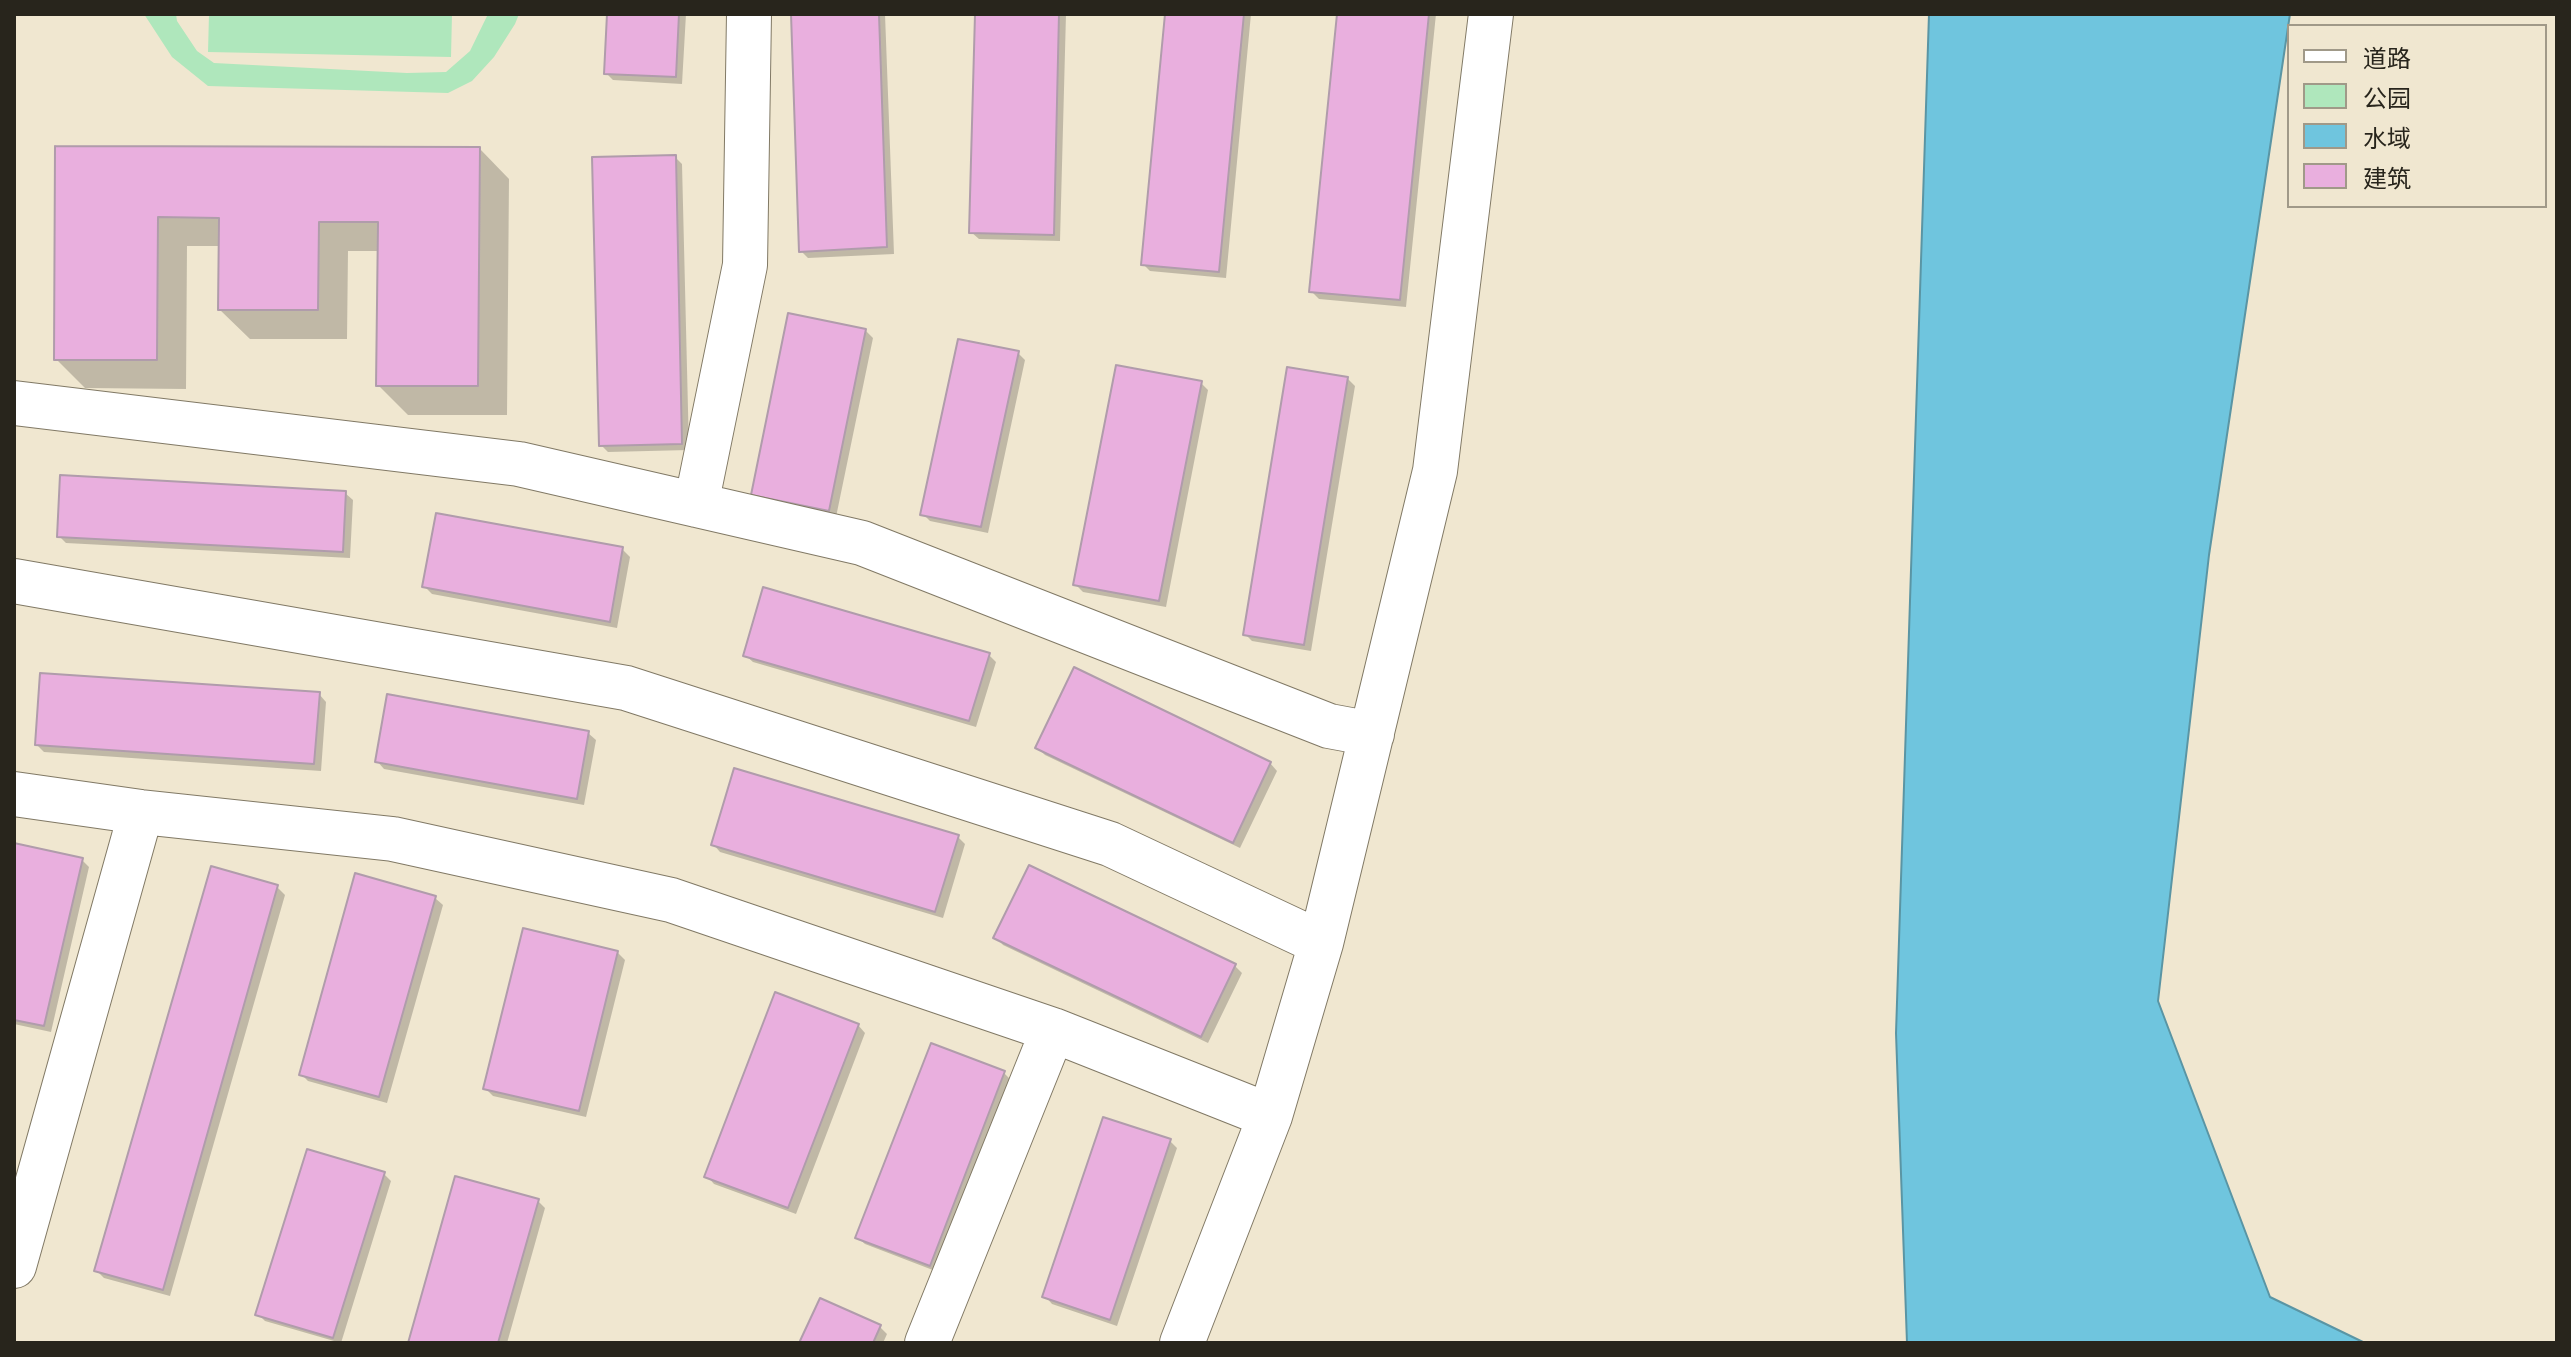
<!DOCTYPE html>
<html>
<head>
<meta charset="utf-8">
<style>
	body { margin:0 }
	#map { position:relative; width:2571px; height:1357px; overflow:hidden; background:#f0e7d0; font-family:"Work Sans","Noto Sans SC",sans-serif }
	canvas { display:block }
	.frame { position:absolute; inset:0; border:16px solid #28251c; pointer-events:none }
	.legend { position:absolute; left:2287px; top:24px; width:260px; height:184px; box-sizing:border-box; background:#f0e7d0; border:2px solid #a09988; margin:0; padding:10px 14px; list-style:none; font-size:24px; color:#28251c }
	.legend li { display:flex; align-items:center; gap:16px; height:40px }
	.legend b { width:40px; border:2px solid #a09988 }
</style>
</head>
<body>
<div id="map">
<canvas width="2571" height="1357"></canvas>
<div class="frame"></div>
<ul class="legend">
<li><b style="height:10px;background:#fff"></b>道路</li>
<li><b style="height:22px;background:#afe7bc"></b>公园</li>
<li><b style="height:22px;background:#6fc5de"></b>水域</li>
<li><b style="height:22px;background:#e9afde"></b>建筑</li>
</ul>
</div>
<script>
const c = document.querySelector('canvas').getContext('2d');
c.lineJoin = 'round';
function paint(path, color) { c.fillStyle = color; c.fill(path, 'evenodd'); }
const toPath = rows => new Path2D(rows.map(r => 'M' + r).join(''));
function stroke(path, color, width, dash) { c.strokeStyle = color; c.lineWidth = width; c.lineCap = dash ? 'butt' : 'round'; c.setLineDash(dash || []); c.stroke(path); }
const green = toPath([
	[144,14,176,14,177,21,197,51,214,63,407,73,446,72,470,51,488,14,519,14,515,24,494,57,472,81,448,93,208,86,172,57],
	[209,14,452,14,451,57,208,52]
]);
const water = toPath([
	[1929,14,2290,14,2209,555,2158,1001,2270,1297,2365,1343,1907,1343,1896,1033,1929,14]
]);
const shadow = toPath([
	[609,14,686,14,682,84,613,80,606,73],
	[792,14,885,14,894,254,808,258,801,251],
	[977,14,1066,14,1060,241,979,239,971,232],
	[1167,14,1251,14,1226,278,1150,271,1143,264],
	[1339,14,1436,14,1406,307,1319,299,1311,291],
	[57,148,480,149,509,179,507,415,408,415,378,385,380,251,348,251,347,339,250,339,220,310,221,246,187,246,186,389,85,388,56,359],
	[675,157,682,164,689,450,608,452,601,445],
	[866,331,873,338,836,517,760,502,753,495],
	[1018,353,1025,360,988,533,930,521,923,514],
	[1348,379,1355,386,1311,651,1252,641,1245,634],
	[1201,383,1208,390,1166,607,1083,592,1075,584],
	[345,493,353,500,350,558,66,543,59,536],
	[622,549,630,557,617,628,432,594,424,586],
	[745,655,989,655,996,662,976,727,753,662],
	[319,694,326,702,321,771,44,752,37,745],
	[588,733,596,740,584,805,384,769,377,761],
	[1038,748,1270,763,1277,771,1240,848,1045,755],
	[958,837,965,844,943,918,720,852,713,844],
	[14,845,82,860,89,867,51,1032,14,1024],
	[212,869,277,887,285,895,170,1296,104,1278,97,1271],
	[435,898,443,905,387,1103,308,1081,301,1074],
	[996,937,1235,966,1242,973,1208,1043,1003,945],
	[617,952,625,960,586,1117,493,1096,485,1088],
	[858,1025,865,1033,796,1214,714,1184,707,1176],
	[1004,1073,1011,1080,938,1272,865,1244,857,1237],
	[1170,1141,1177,1148,1117,1326,1052,1304,1045,1296],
	[384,1174,391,1181,341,1343,265,1321,258,1314],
	[538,1201,545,1208,507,1343,410,1343],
	[880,1327,887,1334,883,1343,802,1343]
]);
const building = toPath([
	[607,14,679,14,676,77,604,74,607,14],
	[791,14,879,14,887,247,799,252,791,14],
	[975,14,1059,14,1054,235,969,233,975,14],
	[1165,14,1244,14,1219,272,1141,265,1165,14],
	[1337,14,1429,14,1400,300,1309,292,1337,14],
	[55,146,480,147,478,386,376,386,378,222,319,222,318,310,218,310,219,218,158,217,157,360,54,360,55,146],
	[676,155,682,444,599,446,592,157,676,155],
	[788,313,866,329,829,511,751,495,788,313],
	[958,339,1019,351,981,527,920,515,958,339],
	[1116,365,1202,381,1159,601,1073,585,1116,365],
	[1287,367,1348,377,1304,645,1243,635,1287,367],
	[60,475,346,491,343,552,57,537,60,475],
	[436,513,623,547,610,622,422,587,436,513],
	[763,587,990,653,969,721,743,656,763,587],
	[1074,667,1271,762,1233,843,1035,748,1074,667],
	[40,673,320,692,314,764,35,745,40,673],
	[387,694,589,731,577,799,375,762,387,694],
	[734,768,959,835,935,912,711,845,734,768],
	[14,843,83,858,44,1026,14,1020,14,843],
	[1029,865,1236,964,1201,1037,993,938,1029,865],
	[211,866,278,885,163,1290,94,1271,211,866],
	[355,873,436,896,379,1097,299,1075,355,873],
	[523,928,618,951,579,1111,483,1089,523,928],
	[775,992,859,1024,788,1208,704,1177,775,992],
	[931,1043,1005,1071,930,1266,855,1238,931,1043],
	[1103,1117,1171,1139,1110,1320,1042,1297,1103,1117],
	[307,1149,385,1172,333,1338,255,1315,307,1149],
	[455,1176,539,1199,498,1343,408,1343,455,1176],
	[820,1298,881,1325,873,1343,799,1343,820,1298]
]);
const minor = toPath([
	[14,403,519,464,862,543,1329,726,1372,734],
	[696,505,745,265,749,14],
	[14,581,626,688,1110,844,1321,943],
	[14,794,141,812,393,839,671,900,1053,1030,1270,1116],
	[14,1266,141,812],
	[927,1343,1053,1030],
	[1182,1343,1270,1116,1321,943,1435,471,1491,14]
]);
paint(green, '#afe7bc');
paint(water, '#6fc5de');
stroke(water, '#5a95a4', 2);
paint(shadow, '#0003');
paint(building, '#e9afde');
stroke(building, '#b09cab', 2);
stroke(minor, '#817965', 46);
stroke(minor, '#fff', 44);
</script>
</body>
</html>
